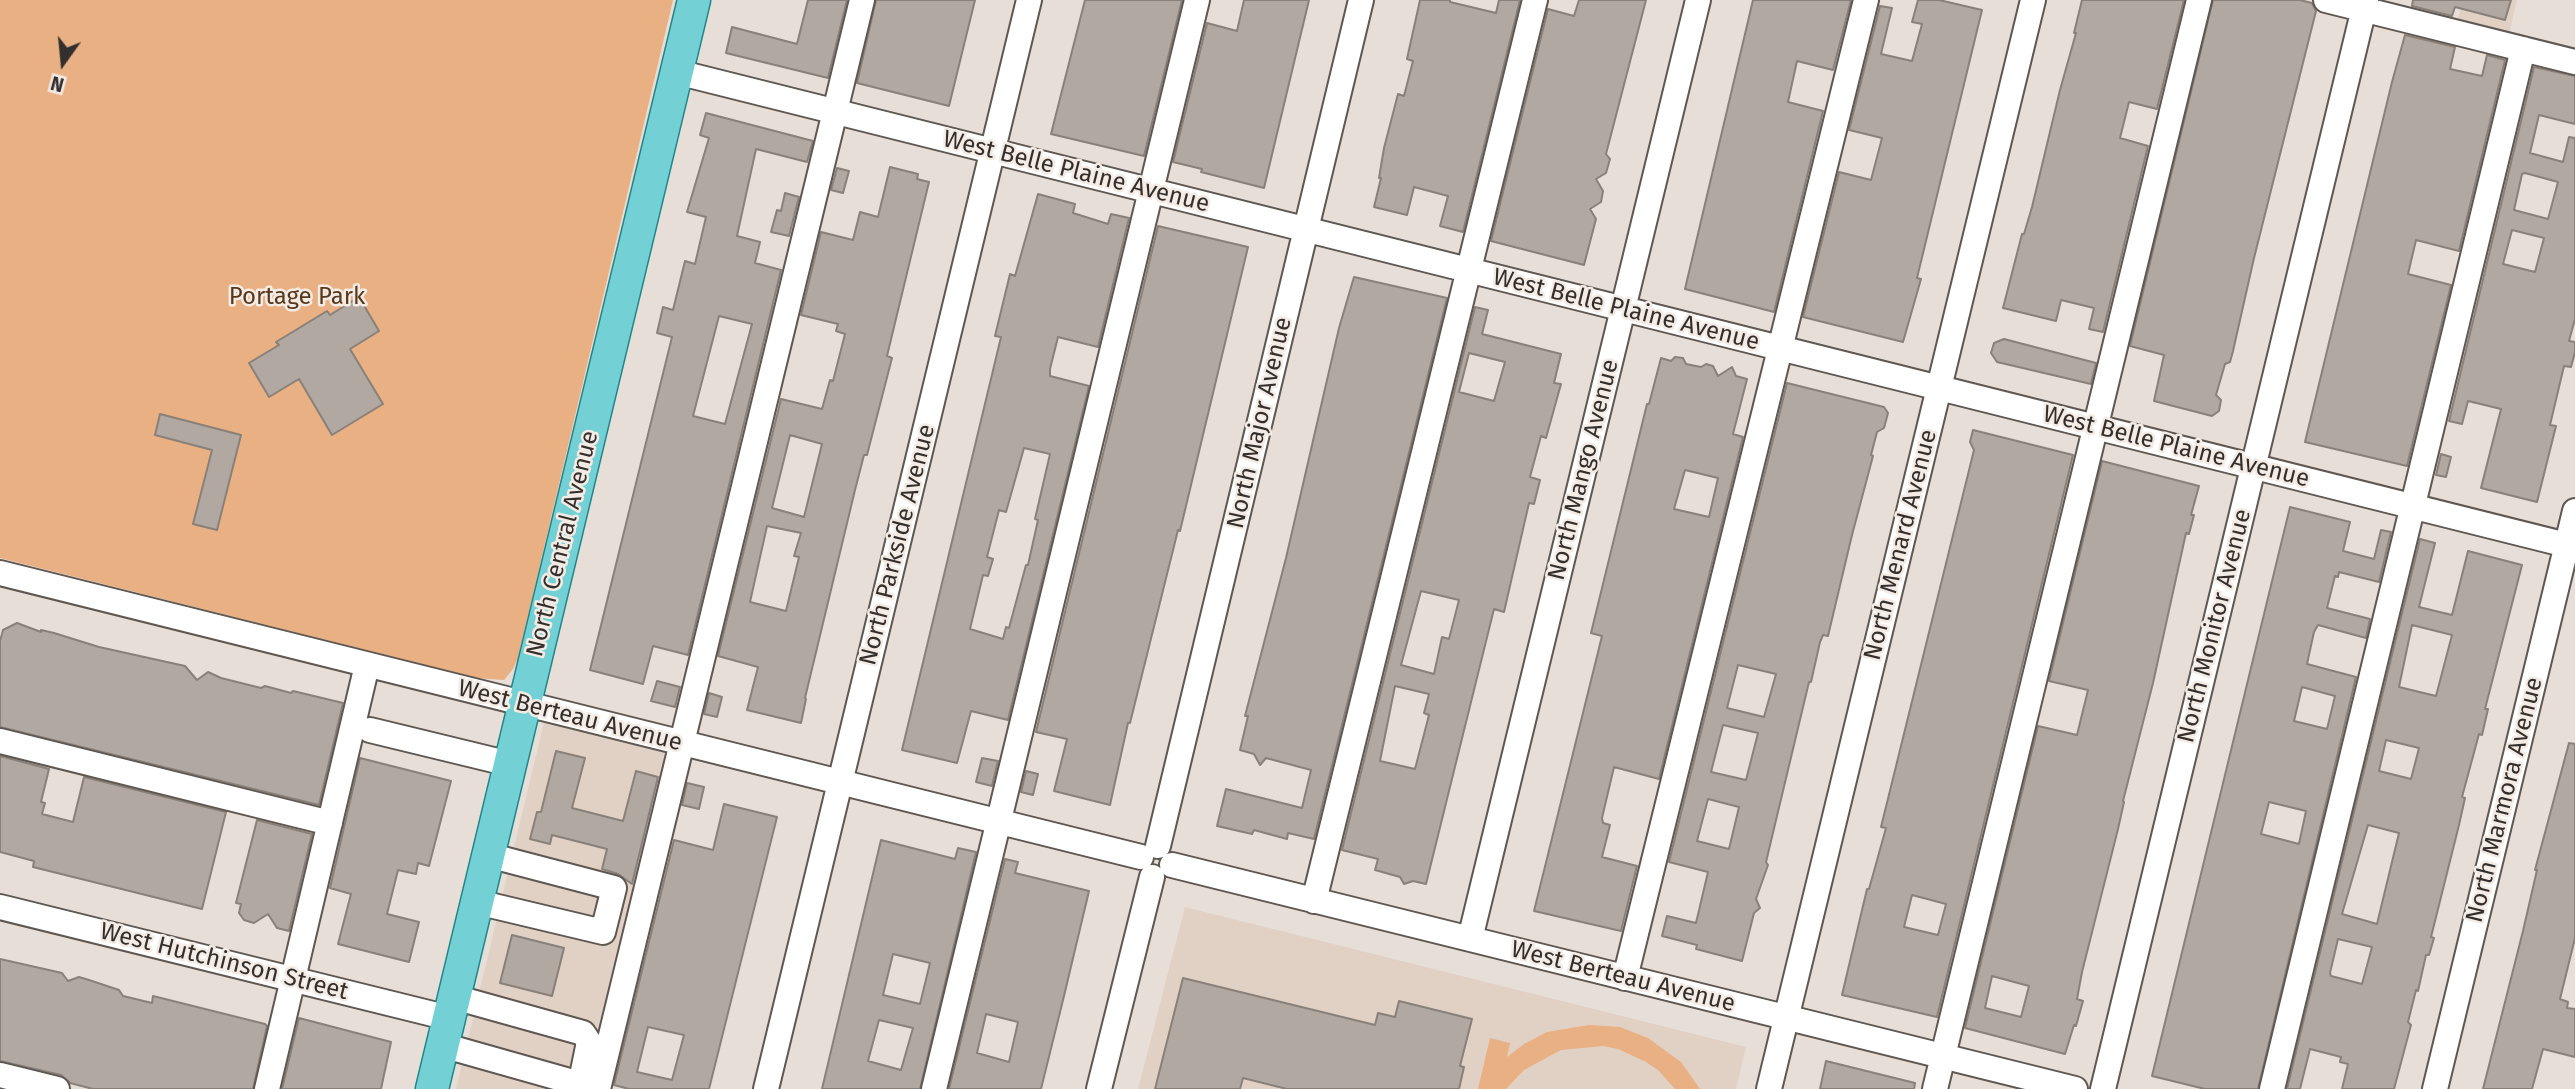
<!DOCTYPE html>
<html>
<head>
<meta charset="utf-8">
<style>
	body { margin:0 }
	#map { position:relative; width:2575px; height:1089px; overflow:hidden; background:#e7ded7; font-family:"Fira Sans",sans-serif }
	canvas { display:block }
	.north { position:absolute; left:28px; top:28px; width:70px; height:70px; -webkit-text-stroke:5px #f4ebe4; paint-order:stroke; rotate:195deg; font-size:19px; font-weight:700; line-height:28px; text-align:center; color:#332f2d }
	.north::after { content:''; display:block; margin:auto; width:24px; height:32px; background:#332f2d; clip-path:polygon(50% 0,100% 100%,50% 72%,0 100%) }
</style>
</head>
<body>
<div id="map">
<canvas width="2575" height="1089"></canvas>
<div class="north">N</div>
</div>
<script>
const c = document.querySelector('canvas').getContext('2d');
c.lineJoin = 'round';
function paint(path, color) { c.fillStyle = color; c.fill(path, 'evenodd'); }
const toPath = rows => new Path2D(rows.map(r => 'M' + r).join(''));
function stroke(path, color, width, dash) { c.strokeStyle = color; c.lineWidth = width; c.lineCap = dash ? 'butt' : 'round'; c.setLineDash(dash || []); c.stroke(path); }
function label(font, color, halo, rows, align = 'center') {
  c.font = font + ' "Fira Sans",sans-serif'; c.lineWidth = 5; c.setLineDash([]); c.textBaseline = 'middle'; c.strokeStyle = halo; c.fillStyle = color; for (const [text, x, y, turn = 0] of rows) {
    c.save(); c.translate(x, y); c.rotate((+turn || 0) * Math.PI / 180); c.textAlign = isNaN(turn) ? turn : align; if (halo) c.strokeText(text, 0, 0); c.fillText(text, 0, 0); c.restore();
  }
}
const built = toPath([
	[2463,0,2517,0,2507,43,2455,30],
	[546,714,684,747,601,1089,456,1089],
	[1185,907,1746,1047,1736,1089,1138,1089]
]);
const green = toPath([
	[0,0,673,0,518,658,513,669,504,680,476,678,0,558],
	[1589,1025,1620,1027,1648,1038,1681,1062,1700,1089,1675,1089,1658,1070,1646,1062,1618,1049,1603,1046,1561,1050,1524,1070,1506,1089,1478,1089,1490,1038,1510,1043,1507,1057,1524,1044,1547,1032]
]);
const building = toPath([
	[808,0,847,0,828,78,726,53,732,27,797,44,808,0],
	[876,0,975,0,949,106,857,83,876,0],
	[1085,0,1182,0,1144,156,1051,134,1085,0],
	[1244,0,1309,0,1264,188,1201,172,1202,169,1173,162,1207,23,1237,31,1244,0],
	[1420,0,1450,0,1450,2,1496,13,1499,0,1520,0,1463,232,1440,226,1448,196,1414,187,1407,215,1374,207,1381,178,1379,178,1384,148,1398,94,1404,96,1413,61,1407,59,1420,0],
	[1579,0,1646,0,1606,154,1610,159,1606,173,1596,179,1603,191,1601,202,1590,209,1596,219,1584,265,1491,241,1548,9,1574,16,1579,0],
	[1753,0,1851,0,1833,70,1797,61,1788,102,1823,111,1774,312,1685,289,1753,0],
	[1918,0,1939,0,1982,10,1917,278,1921,279,1903,342,1803,317,1839,172,1871,180,1882,138,1849,130,1880,6,1892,8,1881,54,1912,61,1922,24,1912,22,1918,0],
	[2082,0,2184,0,2157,109,2129,102,2120,138,2148,146,2103,332,2089,329,2094,308,2061,300,2056,321,2003,308,2022,234,2024,234,2032,207,2060,90,2076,33,2074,33,2082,0],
	[2213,0,2300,0,2312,3,2316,11,2254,258,2233,351,2230,362,2225,364,2216,395,2221,400,2219,411,2212,416,2154,401,2164,355,2130,346,2213,0],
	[2413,0,2511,0,2505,20,2455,7,2452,16,2412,6,2413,0],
	[2405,35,2455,47,2450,69,2482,76,2487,55,2505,60,2459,251,2416,240,2408,274,2451,285,2407,466,2305,442,2392,82,2405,35],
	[2534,67,2575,76,2575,124,2539,115,2530,153,2563,162,2569,137,2575,138,2575,319,2569,341,2575,342,2575,352,2571,367,2564,366,2550,425,2556,426,2537,502,2481,488,2501,409,2468,401,2462,424,2449,421,2534,67],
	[2525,173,2558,182,2548,219,2514,210,2522,174,2525,173],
	[2512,230,2544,238,2535,272,2503,264,2512,230],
	[706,113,813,141,807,162,756,149,737,236,760,242,755,263,781,270,688,655,653,646,643,684,590,670,672,337,657,333,663,307,673,310,685,261,695,264,706,217,687,212,709,138,700,135,706,113],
	[719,316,752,324,725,424,693,416,719,316],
	[890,167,918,174,917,179,929,182,887,356,892,358,867,455,864,455,855,490,805,698,806,699,801,723,747,710,758,667,718,656,781,399,822,409,830,380,833,381,845,334,836,331,838,324,801,315,821,232,853,240,860,212,878,217,890,167],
	[790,435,822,444,804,517,772,508,790,435],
	[767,526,801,533,794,556,799,557,786,611,750,602,767,526],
	[837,168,849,171,843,193,831,190,837,168],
	[785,193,799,197,789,236,771,232,777,210,781,211,785,193],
	[1038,194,1075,204,1073,213,1108,224,1111,214,1129,218,1098,347,1058,337,1050,369,1050,376,1089,386,1008,720,971,711,957,763,902,750,1001,337,995,336,1010,274,1015,276,1038,194],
	[1024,448,1050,454,1035,519,1038,520,1028,565,1026,565,1009,628,1006,627,1003,639,970,629,983,575,988,576,993,559,987,557,999,510,1006,512,1024,448],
	[1158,226,1248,247,1180,531,1178,530,1130,723,1128,723,1110,805,1054,791,1067,739,1036,732,1158,226],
	[1354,277,1447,298,1314,839,1288,833,1287,839,1254,830,1252,834,1217,826,1226,789,1302,808,1311,770,1266,758,1260,765,1254,754,1240,750,1248,716,1245,716,1286,558,1339,328,1354,277],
	[359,297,379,331,350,349,383,404,332,435,299,379,269,397,249,363,279,345,276,342,327,311,330,315,359,297],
	[1475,307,1488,310,1482,334,1561,354,1554,383,1561,384,1546,438,1541,436,1530,477,1540,480,1534,504,1529,503,1504,612,1494,609,1426,884,1413,881,1404,884,1400,877,1375,870,1378,859,1342,850,1475,307],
	[1469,353,1505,362,1494,401,1459,392,1469,353],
	[1421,591,1459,600,1449,639,1442,637,1434,674,1401,665,1421,591],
	[1395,686,1429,694,1424,713,1429,715,1415,769,1380,761,1395,686],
	[2004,339,2096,363,2091,384,1997,362,1991,353,1994,343,2004,339],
	[1675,357,1683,358,1686,364,1701,367,1706,364,1713,366,1718,376,1732,367,1736,376,1747,379,1733,434,1743,437,1659,779,1614,767,1602,818,1603,823,1610,825,1602,857,1637,866,1621,931,1534,911,1602,636,1591,633,1647,404,1649,404,1661,358,1671,361,1675,357],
	[1685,470,1718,478,1709,517,1674,509,1685,470],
	[1787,383,1884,407,1888,413,1884,428,1877,432,1871,455,1873,456,1852,535,1828,636,1823,635,1820,642,1811,682,1809,682,1766,862,1768,865,1756,899,1760,908,1754,913,1742,961,1696,949,1697,945,1662,936,1667,916,1696,923,1708,872,1669,862,1787,383],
	[1738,665,1776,674,1764,717,1727,708,1738,665],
	[1723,725,1758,733,1746,780,1711,772,1723,725],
	[1708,799,1739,807,1729,849,1697,841,1708,799],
	[160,414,241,435,217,530,193,524,212,450,155,435,160,414],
	[1973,430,2073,455,1937,1017,1842,995,1867,889,1869,889,1886,828,1881,827,1974,450,1970,442,1973,430],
	[1912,895,1946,904,1938,935,1904,927,1912,895],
	[2441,454,2451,457,2446,477,2436,475,2441,454],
	[2102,461,2199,486,2191,515,2194,515,2189,534,2186,533,2153,683,2123,801,2124,802,2118,829,2082,972,2077,999,2083,1001,2076,1026,2074,1025,2065,1054,1965,1028,2038,726,2077,735,2088,690,2049,681,2102,461],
	[1992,976,2029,986,2021,1017,1985,1008,1992,976],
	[2290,507,2350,522,2343,551,2374,559,2381,530,2391,532,2379,582,2339,572,2338,577,2335,576,2327,608,2370,619,2366,638,2318,625,2314,632,2307,664,2356,677,2258,1089,2205,1089,2152,1076,2290,507],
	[2302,687,2335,696,2327,729,2294,721,2302,687],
	[2269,802,2306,811,2299,844,2261,834,2269,802],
	[2420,539,2435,543,2419,607,2452,615,2468,551,2522,565,2485,709,2488,709,2482,735,2479,734,2462,797,2465,798,2459,825,2431,937,2434,938,2429,955,2426,955,2418,991,2416,990,2408,1022,2411,1025,2394,1089,2342,1089,2348,1064,2340,1062,2341,1057,2310,1049,2300,1089,2287,1089,2420,539],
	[2412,625,2452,635,2436,696,2399,687,2412,625],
	[2386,740,2419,748,2411,779,2379,771,2386,740],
	[2368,825,2399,833,2377,924,2342,914,2368,825],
	[2338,939,2372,947,2362,984,2331,976,2330,973,2338,939],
	[17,623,41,632,41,630,54,633,99,647,185,666,197,680,208,672,221,678,261,688,265,686,291,693,293,691,343,703,319,805,0,727,0,641,3,630,17,623],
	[657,681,680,687,675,707,651,701,657,681],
	[709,693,722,697,717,717,704,714,709,693],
	[2569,743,2575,744,2575,938,2560,999,2568,1002,2567,1008,2575,1009,2575,1057,2543,1049,2532,1089,2483,1089,2523,931,2537,870,2535,870,2569,743],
	[556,751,585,758,572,808,623,821,636,771,658,777,632,884,618,874,602,869,607,849,552,835,550,844,530,839,537,812,541,812,556,751],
	[0,756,49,769,41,802,45,803,42,814,73,822,84,777,226,812,202,909,33,867,34,861,0,852,0,756],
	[360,758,451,781,429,866,418,863,416,874,398,870,387,914,419,922,409,962,338,944,351,894,330,888,360,758],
	[982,758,998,761,992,786,976,782,982,758],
	[1026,771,1038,774,1033,795,1021,792,1026,771],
	[687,783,704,787,699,809,682,805,687,783],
	[724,804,777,817,709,1089,629,1089,614,1085,674,840,713,850,724,804],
	[648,1027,684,1035,672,1080,637,1072,648,1027],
	[257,820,312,834,289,931,277,928,268,914,254,923,244,920,239,913,241,904,236,903,257,820],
	[881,840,955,859,958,848,976,852,920,1089,822,1089,881,840],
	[893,954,930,963,920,1004,883,995,893,954],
	[879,1020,913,1028,901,1070,868,1061,879,1020],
	[1005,859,1018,862,1015,873,1089,891,1064,996,1041,1089,949,1089,1005,859],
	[986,1014,1018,1022,1009,1062,977,1053,986,1014],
	[512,935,564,948,552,996,500,983,512,935],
	[0,959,62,973,68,981,79,977,89,980,119,990,123,996,152,1003,153,996,265,1024,267,1026,253,1089,93,1089,70,1083,61,1075,0,1061,0,959],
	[1183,978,1375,1025,1378,1013,1395,1017,1399,1001,1472,1019,1460,1066,1464,1067,1459,1089,1287,1089,1243,1078,1240,1089,1155,1089,1183,978],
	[299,1018,391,1042,381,1089,282,1089,299,1018],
	[1826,1061,1915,1083,1914,1089,1820,1089,1826,1061]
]);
const minor = toPath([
	[2326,0,2575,62],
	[677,72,2575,547],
	[0,573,1141,857],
	[370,730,510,764],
	[0,741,330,823],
	[1158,846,1361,0],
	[1172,865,2075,1089],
	[1314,901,1535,0],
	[477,902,603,932,614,888,488,855],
	[0,907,449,1018],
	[1470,939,1698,0],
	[1625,978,1866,0],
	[442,1045,573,1082,578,1081,582,1076,589,1042,583,1033,454,997],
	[0,1075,57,1089],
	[267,1089,367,665],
	[598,1089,862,0],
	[766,1089,1029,0],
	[934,1089,1197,0],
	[1099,1089,1152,877],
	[1769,1089,2033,0],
	[1935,1089,2199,0],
	[2103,1089,2366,0],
	[2272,1089,2523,49],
	[2435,1089,2575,511]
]);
const major = toPath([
	[432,1089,694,0]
]);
const streetNames = [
	["West Belle Plaine Avenue",1076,172,14],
	["West Belle Plaine Avenue",1626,310,14],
	["North Major Avenue",1260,423,-77],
	["West Belle Plaine Avenue",2176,447,14],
	["North Mango Avenue",1584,470,-76],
	["North Central Avenue",563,544,-76],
	["North Parkside Avenue",898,545,-76],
	["North Menard Avenue",1901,545,-76],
	["North Monitor Avenue",2215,626,-76],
	["West Berteau Avenue",570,716,14],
	["North Marmora Avenue",2505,800,-76],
	["West Hutchinson Street",224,962,14],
	["West Berteau Avenue",1623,977,14]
];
const parkNames = [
	["Portage Park",297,297]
];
paint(built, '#e1d1c5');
paint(green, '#e9b084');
paint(building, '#b1a8a2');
stroke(building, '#888079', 2);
stroke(minor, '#5f5751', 28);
stroke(major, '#208589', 35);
stroke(minor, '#fff', 24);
stroke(major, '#73d1d6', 32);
label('24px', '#332f2d', '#f4ebe4', streetNames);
label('24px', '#58381c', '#f4ebe4', parkNames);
</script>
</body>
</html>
